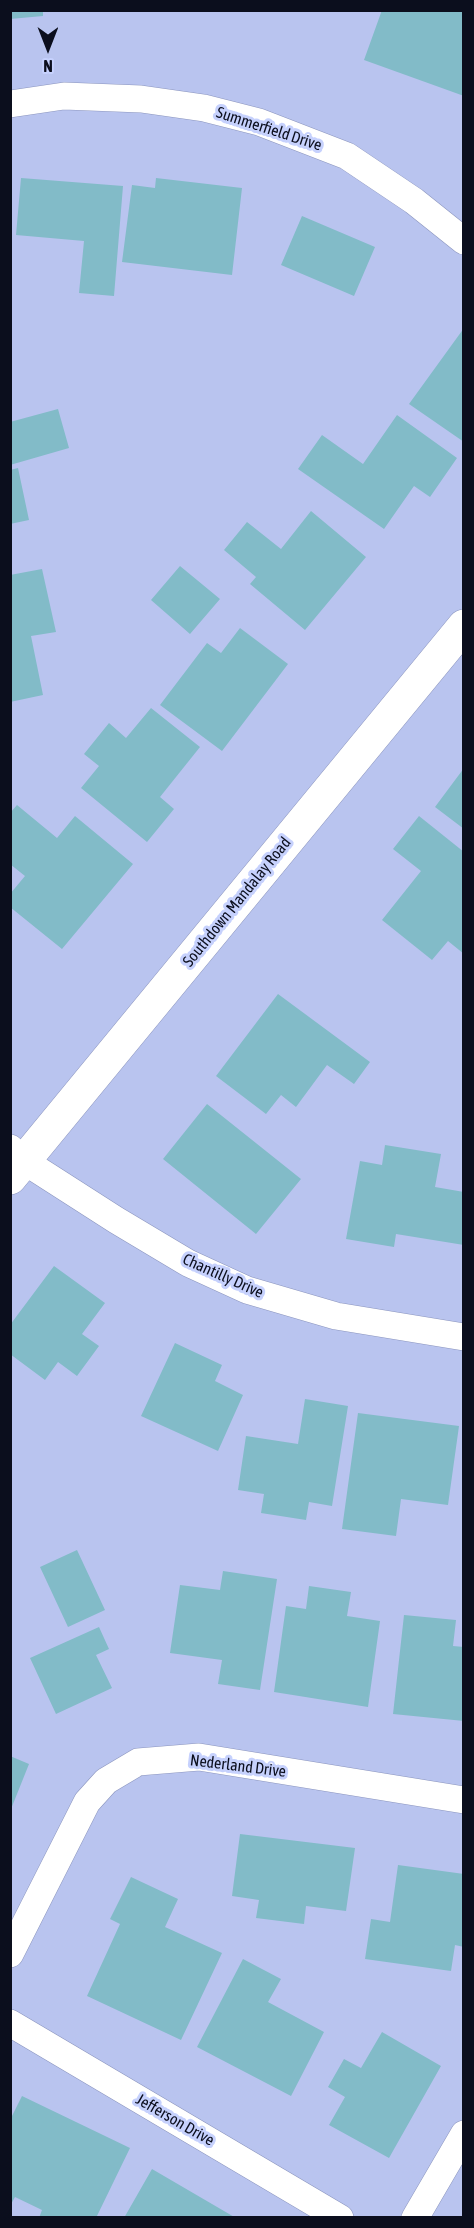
<!DOCTYPE html>
<html>
<head>
<meta charset="utf-8">
<style>
	body { margin:0 }
	#map { position:relative; width:474px; height:2228px; overflow:hidden; background:#b9c4ef; font-family:"Asap Condensed",sans-serif }
	canvas { display:block }
	.frame { position:absolute; inset:0; border:12px solid #0b0e1d; pointer-events:none }
	.north { position:absolute; left:18px; top:18px; width:60px; height:60px; -webkit-text-stroke:4px #c6d1fd; paint-order:stroke; rotate:180deg; font-size:16px; font-weight:700; line-height:24px; text-align:center; color:#0b0e1d }
	.north::after { content:''; display:block; margin:auto; width:21px; height:27px; background:#0b0e1d; clip-path:polygon(50% 0,100% 100%,50% 72%,0 100%) }
</style>
</head>
<body>
<div id="map">
<canvas width="474" height="2228"></canvas>
<div class="frame"></div>
<div class="north">N</div>
</div>
<script>
const c = document.querySelector('canvas').getContext('2d');
c.lineJoin = 'round';
function paint(path, color) { c.fillStyle = color; c.fill(path, 'evenodd'); }
const toPath = rows => new Path2D(rows.map(r => 'M' + r).join(''));
function stroke(path, color, width, dash) { c.strokeStyle = color; c.lineWidth = width; c.lineCap = dash ? 'butt' : 'round'; c.setLineDash(dash || []); c.stroke(path); }
function label(font, color, halo, rows, align = 'center') {
  c.font = font + ' "Asap Condensed",sans-serif'; c.lineWidth = 6; c.setLineDash([]); c.textBaseline = 'middle'; c.strokeStyle = halo; c.fillStyle = color; for (const [text, x, y, turn = 0] of rows) {
    c.save(); c.translate(x, y); c.rotate((+turn || 0) * Math.PI / 180); c.textAlign = isNaN(turn) ? turn : align; if (halo) c.strokeText(text, 0, 0); c.fillText(text, 0, 0); c.restore();
  }
}
const building = toPath([
	[10,10,43,10,43,16,10,19],
	[382,10,464,10,464,96,364,60],
	[21,178,123,186,114,296,79,293,84,241,16,235],
	[156,178,242,188,232,275,122,262,132,185,155,188],
	[302,216,375,247,354,296,281,265],
	[464,328,464,442,409,404],
	[58,409,69,448,10,465,10,422],
	[397,415,457,458,430,497,414,486,384,529,298,469,322,435,363,464],
	[18,468,29,520,10,524,10,470],
	[311,511,366,557,305,630,250,584,256,577,224,550,247,522,281,549],
	[180,566,220,599,190,634,151,600],
	[42,569,56,632,31,636,43,695,10,702,10,575],
	[240,628,288,664,222,751,160,705,207,643,221,653],
	[151,708,200,747,160,797,174,809,147,842,81,788,99,766,84,754,109,723,126,738],
	[464,768,464,829,435,807],
	[17,805,57,838,75,816,133,864,62,949,10,907,10,894,25,876,10,864,10,813],
	[419,816,464,852,464,954,448,941,432,960,382,920,421,871,393,849],
	[278,994,370,1062,354,1084,327,1065,296,1107,281,1095,266,1114,216,1076],
	[207,1104,301,1179,256,1234,163,1159],
	[385,1145,441,1154,435,1187,464,1192,464,1245,396,1234,394,1247,346,1239,360,1161,382,1165],
	[54,1266,105,1303,82,1334,99,1346,77,1376,58,1362,45,1380,10,1354,10,1325],
	[175,1343,222,1365,215,1381,243,1395,218,1451,141,1416],
	[305,1399,348,1406,332,1506,309,1502,306,1520,261,1513,264,1494,238,1490,246,1436,298,1444],
	[358,1413,459,1426,448,1505,401,1499,396,1536,342,1529],
	[77,1550,105,1610,68,1627,40,1567],
	[223,1571,277,1579,260,1690,218,1684,222,1660,170,1653,180,1585,220,1590],
	[309,1586,351,1592,347,1616,380,1621,368,1707,274,1692,286,1606,306,1609],
	[404,1615,456,1620,453,1646,464,1647,464,1721,393,1714],
	[99,1627,109,1649,96,1655,112,1688,56,1714,30,1658],
	[10,1756,29,1764,11,1809,10,1809],
	[240,1834,355,1848,346,1911,306,1906,304,1924,256,1918,259,1900,232,1896],
	[398,1865,464,1874,464,1947,455,1945,451,1971,365,1959,371,1919,390,1922],
	[131,1877,178,1899,165,1927,222,1953,181,2040,87,1996,120,1924,110,1919],
	[243,1959,281,1979,268,2002,324,2032,291,2096,197,2047],
	[382,2032,441,2066,389,2158,329,2125,345,2097,328,2087,344,2059,361,2068],
	[22,2096,130,2148,96,2218,39,2218,42,2210,15,2197,10,2206,10,2120],
	[152,2169,236,2218,124,2218]
]);
const street = toPath([
	[10,104,64,96,141,99,204,108,259,122,347,156,414,201,464,241],
	[10,1148,24,1161,116,1220,188,1263,247,1290,336,1316,464,1337],
	[10,1954,87,1802,106,1781,138,1762,199,1757,464,1800],
	[10,2023,340,2218],
	[415,2218,464,2134]
]);
const secondary = toPath([
	[10,1178,464,626]
]);
const streetNames = [
	["Summerfield Drive",269,129,18],
	["Southdown Mandalay Road",237,902,-51],
	["Chantilly Drive",223,1276,24],
	["Nederland Drive",238,1766,7],
	["Jefferson Drive",175,2120,30]
];
paint(building, '#82bbc8');
stroke(street, '#8b95be', 28);
stroke(secondary, '#8b95be', 34);
stroke(street, '#fff', 27);
stroke(secondary, '#fff', 33);
label('16px', '#0b0e1d', '#c6d1fd', streetNames);
</script>
</body>
</html>
